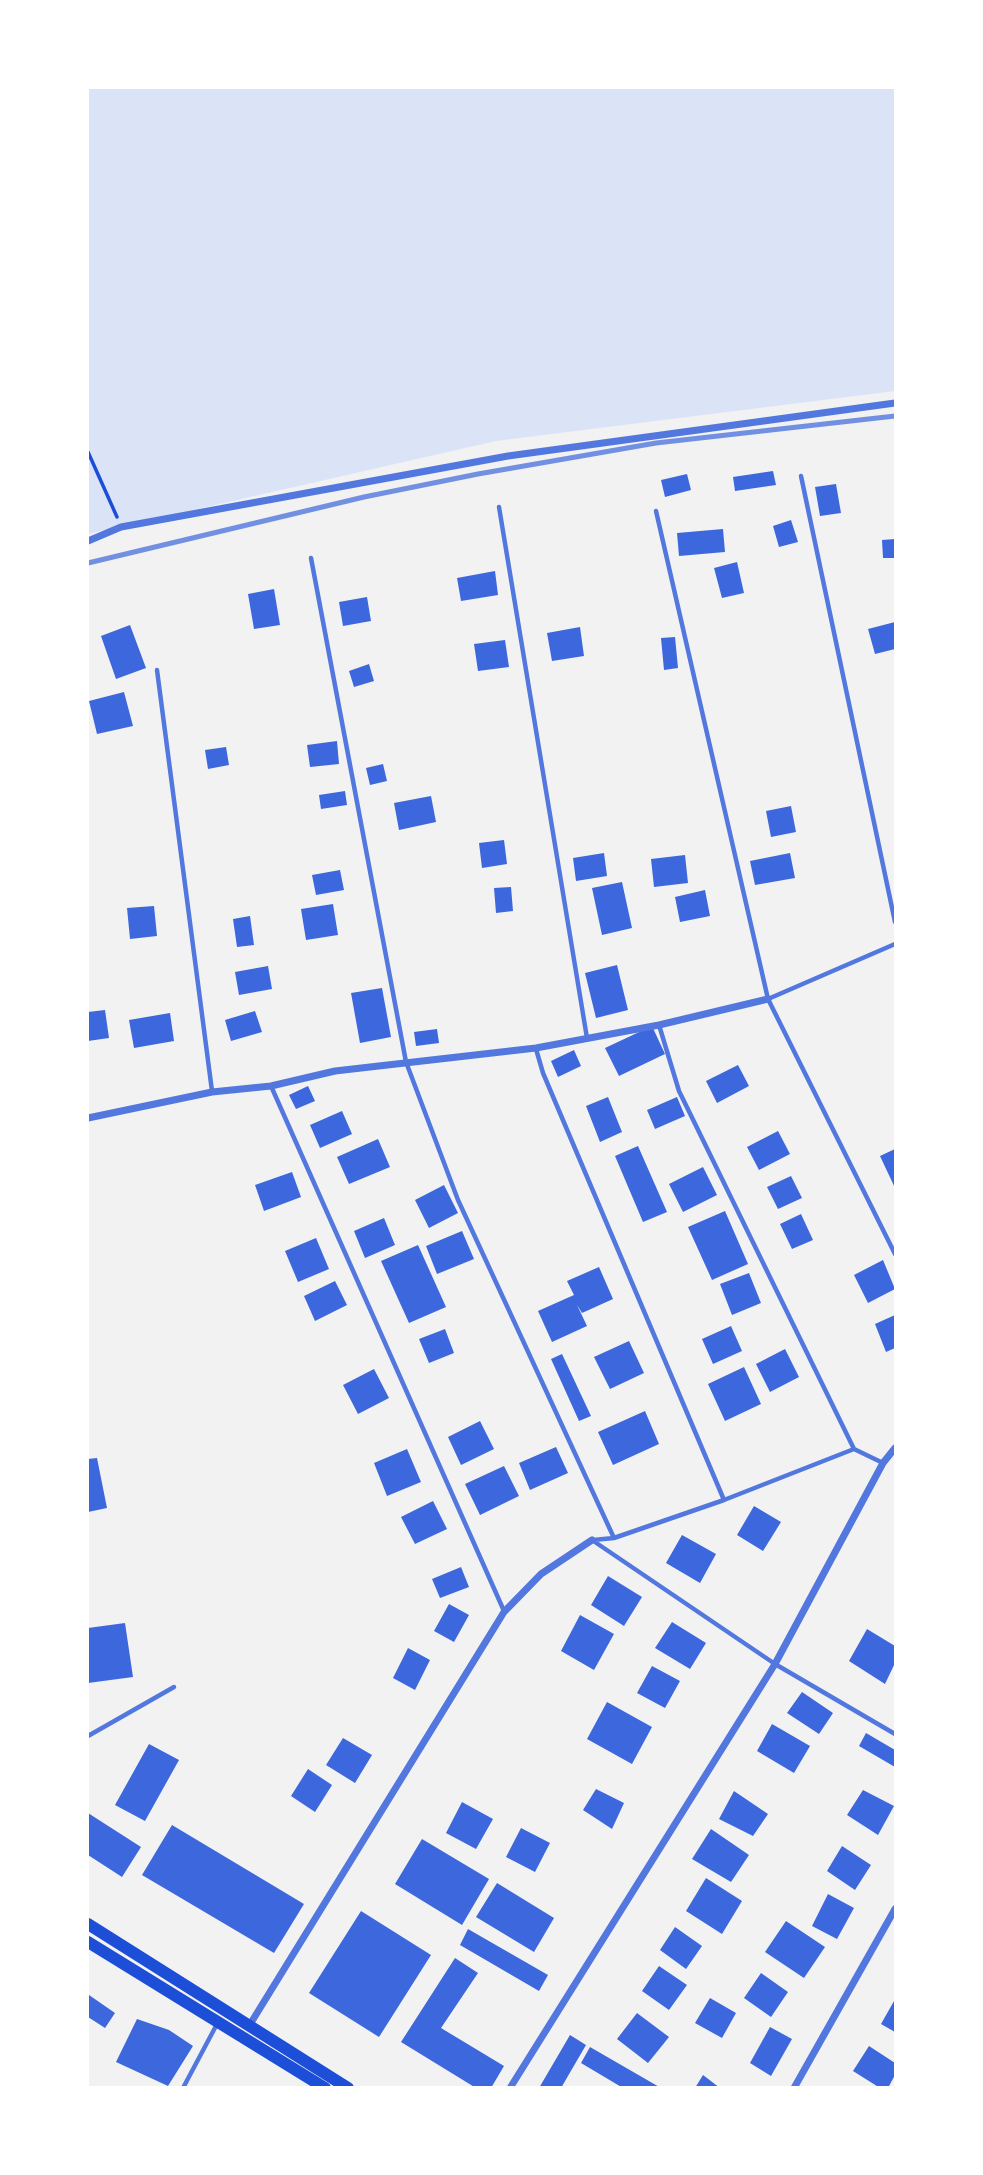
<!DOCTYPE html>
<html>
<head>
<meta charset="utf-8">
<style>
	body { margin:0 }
	#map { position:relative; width:983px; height:2175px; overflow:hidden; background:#f2f2f2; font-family:"PT Sans",sans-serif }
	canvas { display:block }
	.frame { position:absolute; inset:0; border:89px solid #fff; pointer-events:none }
</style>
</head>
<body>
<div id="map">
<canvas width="983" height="2175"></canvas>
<div class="frame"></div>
</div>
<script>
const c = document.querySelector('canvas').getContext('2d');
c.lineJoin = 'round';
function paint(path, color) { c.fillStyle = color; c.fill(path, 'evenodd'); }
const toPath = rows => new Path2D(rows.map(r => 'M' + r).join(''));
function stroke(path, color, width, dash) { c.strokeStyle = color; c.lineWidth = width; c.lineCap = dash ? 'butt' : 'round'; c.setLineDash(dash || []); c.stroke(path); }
const green = toPath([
	[88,88,895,88,895,391,496,441,88,534]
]);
const building = toPath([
	[773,471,776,485,735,491,733,477],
	[687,474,691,490,665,497,661,480],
	[836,484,841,513,820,516,815,487],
	[791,520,798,542,779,547,773,526],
	[723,529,725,552,679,556,677,533],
	[895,539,895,558,883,558,882,540],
	[737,562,744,593,722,598,714,568],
	[495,571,498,595,461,601,457,578],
	[274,589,280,625,254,629,248,594],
	[367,597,371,621,343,626,339,602],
	[895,622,895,649,875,654,868,629],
	[130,625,146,668,116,679,101,636],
	[580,627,584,656,552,661,547,633],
	[675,637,678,668,664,670,661,638],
	[505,640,509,667,478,671,474,644],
	[369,664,374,681,354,687,349,671],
	[124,692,133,726,97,734,89,701],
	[337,741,339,764,310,767,307,745],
	[226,747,229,765,208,769,205,750],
	[383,764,387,781,370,785,366,768],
	[345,791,347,805,321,809,319,795],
	[431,796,436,822,399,830,394,803],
	[791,806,796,832,771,837,766,811],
	[504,840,507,864,482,868,479,843],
	[604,853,607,876,576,881,573,858],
	[790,853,795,878,755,885,750,861],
	[685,855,688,883,654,887,651,859],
	[340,870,344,890,316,895,312,875],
	[622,882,632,928,602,935,592,888],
	[511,887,513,911,496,913,494,888],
	[705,890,710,916,680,922,675,897],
	[333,904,338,935,306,940,301,909],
	[154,906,157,936,130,939,127,908],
	[250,916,254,945,237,947,233,919],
	[617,965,628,1010,596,1018,585,973],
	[268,966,272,989,239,995,235,972],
	[382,988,391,1037,360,1043,351,993],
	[105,1010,109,1038,88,1041,88,1012],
	[255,1011,262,1032,231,1041,225,1020],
	[170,1013,174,1041,134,1048,129,1020],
	[652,1026,665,1054,619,1076,605,1048],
	[437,1029,439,1043,416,1046,414,1032],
	[574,1050,581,1066,558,1077,551,1061],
	[738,1065,749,1086,717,1103,706,1081],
	[308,1086,315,1101,296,1109,289,1095],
	[608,1097,622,1132,600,1142,586,1106],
	[677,1097,685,1116,655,1129,647,1110],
	[342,1111,352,1134,320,1148,310,1125],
	[778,1131,790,1154,759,1170,747,1147],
	[378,1139,390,1167,349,1184,337,1157],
	[638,1146,667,1212,643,1222,615,1156],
	[895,1149,895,1188,880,1156],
	[703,1167,717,1195,683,1212,669,1184],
	[292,1172,301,1197,264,1211,255,1185],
	[791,1176,802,1198,778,1209,767,1187],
	[444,1185,458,1213,429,1228,415,1200],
	[725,1211,748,1264,712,1280,688,1227],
	[801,1214,813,1240,792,1249,780,1224],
	[384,1218,395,1245,365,1258,354,1231],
	[462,1231,474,1259,437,1274,426,1246],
	[316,1238,329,1269,298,1282,285,1251],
	[418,1245,446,1307,409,1323,381,1261],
	[883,1260,895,1289,868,1303,854,1275],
	[599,1267,613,1299,582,1313,577,1305,587,1326,552,1342,538,1311,574,1295,567,1281],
	[749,1273,761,1303,732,1315,720,1284],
	[335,1281,347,1305,315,1321,304,1296],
	[895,1315,895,1348,886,1352,875,1324],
	[731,1326,742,1351,713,1364,702,1339],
	[445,1329,454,1353,429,1363,419,1339],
	[629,1341,644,1373,610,1389,594,1357],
	[785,1349,799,1377,770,1392,756,1364],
	[562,1354,591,1416,579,1421,551,1359],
	[744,1367,761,1404,725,1421,708,1384],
	[374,1369,389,1398,358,1414,343,1385],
	[645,1411,659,1444,613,1465,598,1432],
	[480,1421,494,1449,461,1465,448,1437],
	[556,1447,568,1473,530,1490,519,1463],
	[407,1449,421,1482,387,1496,374,1463],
	[97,1458,107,1508,88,1512,88,1459],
	[504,1466,519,1496,480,1515,465,1484],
	[433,1501,447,1529,415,1544,401,1517],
	[754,1506,781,1522,763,1551,737,1535],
	[682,1535,716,1554,700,1583,666,1563],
	[461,1567,469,1587,440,1598,432,1579],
	[608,1576,642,1597,624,1626,591,1605],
	[449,1604,469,1615,454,1642,434,1631],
	[580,1615,614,1634,594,1670,561,1651],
	[672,1622,706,1643,690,1669,655,1648],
	[125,1623,133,1677,88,1683,88,1628],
	[867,1629,895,1646,895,1663,885,1684,849,1661],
	[408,1648,430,1660,415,1690,393,1678],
	[652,1666,680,1681,665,1708,637,1693],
	[802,1692,833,1713,819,1734,787,1713],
	[607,1702,652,1727,632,1764,587,1739],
	[772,1724,810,1746,794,1773,757,1751],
	[866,1733,895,1750,895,1767,859,1746],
	[343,1738,372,1755,355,1783,326,1765],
	[149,1744,179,1760,145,1821,115,1805],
	[308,1769,332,1785,315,1812,291,1796],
	[596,1789,624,1803,612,1829,583,1810],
	[863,1790,894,1806,878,1835,847,1815],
	[734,1791,768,1814,753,1836,719,1819],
	[462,1802,493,1819,476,1849,446,1833],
	[88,1813,141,1847,122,1877,88,1855],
	[172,1825,304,1904,274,1953,142,1875],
	[521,1828,550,1843,535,1872,506,1857],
	[711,1829,749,1855,731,1882,692,1859],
	[422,1839,489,1879,462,1925,395,1884],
	[842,1846,871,1865,855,1890,827,1871],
	[706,1878,742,1901,722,1934,686,1911],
	[497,1883,554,1918,534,1952,476,1917],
	[828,1894,854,1908,837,1939,812,1926],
	[361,1911,431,1955,379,2037,309,1993],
	[786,1921,825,1947,804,1978,765,1952],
	[675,1927,702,1946,686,1969,660,1950],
	[468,1929,548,1975,539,1991,460,1945],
	[455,1958,478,1973,441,2028,504,2066,491,2088,476,2088,401,2042],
	[659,1966,687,1985,669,2010,642,1991],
	[761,1973,788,1992,771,2017,744,1998],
	[89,1995,115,2013,105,2028,88,2017],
	[710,1998,736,2013,722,2038,695,2023],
	[894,2001,895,2002,895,2032,881,2024],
	[637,2013,669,2037,648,2063,617,2039],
	[137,2019,169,2030,193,2046,168,2086,116,2062],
	[770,2027,792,2039,771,2076,750,2063],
	[570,2035,586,2045,561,2088,539,2088],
	[869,2046,895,2063,895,2075,888,2088,880,2088,853,2071],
	[590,2047,661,2088,623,2088,581,2063],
	[703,2075,720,2088,695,2088]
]);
const path = toPath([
	[88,452,117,517]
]);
const service = toPath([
	[801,476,895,922],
	[499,507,587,1038],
	[656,511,768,999,895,1254],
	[311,558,406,1062,458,1200,614,1538],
	[157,670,212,1091],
	[768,999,895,944],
	[659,1025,679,1091,854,1449],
	[536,1049,543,1073,724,1500],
	[271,1086,504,1611],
	[592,1540,775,1664,895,1734],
	[593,1540,614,1538,724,1500,854,1449,883,1463],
	[88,1736,174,1687],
	[183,2088,217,2024]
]);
const minor = toPath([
	[88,541,121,527,508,456,895,403],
	[88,1118,212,1092,271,1086,335,1071,536,1048,659,1025,768,999],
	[249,2026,504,1612,541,1574,592,1540],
	[510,2088,775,1664,883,1463,895,1448],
	[794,2088,895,1909]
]);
const secondary = toPath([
	[88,1924,348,2088],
	[88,1942,325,2088]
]);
const rail = toPath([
	[88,563,364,497,478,474,656,443,895,416]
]);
paint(green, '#dbe4f7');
paint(building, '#3d67dc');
stroke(path, '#1d4ed8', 3.5);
stroke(service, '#5277de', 4.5);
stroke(minor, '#5277de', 7);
stroke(secondary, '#1d4ed8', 12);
stroke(rail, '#7290e2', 5);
</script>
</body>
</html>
